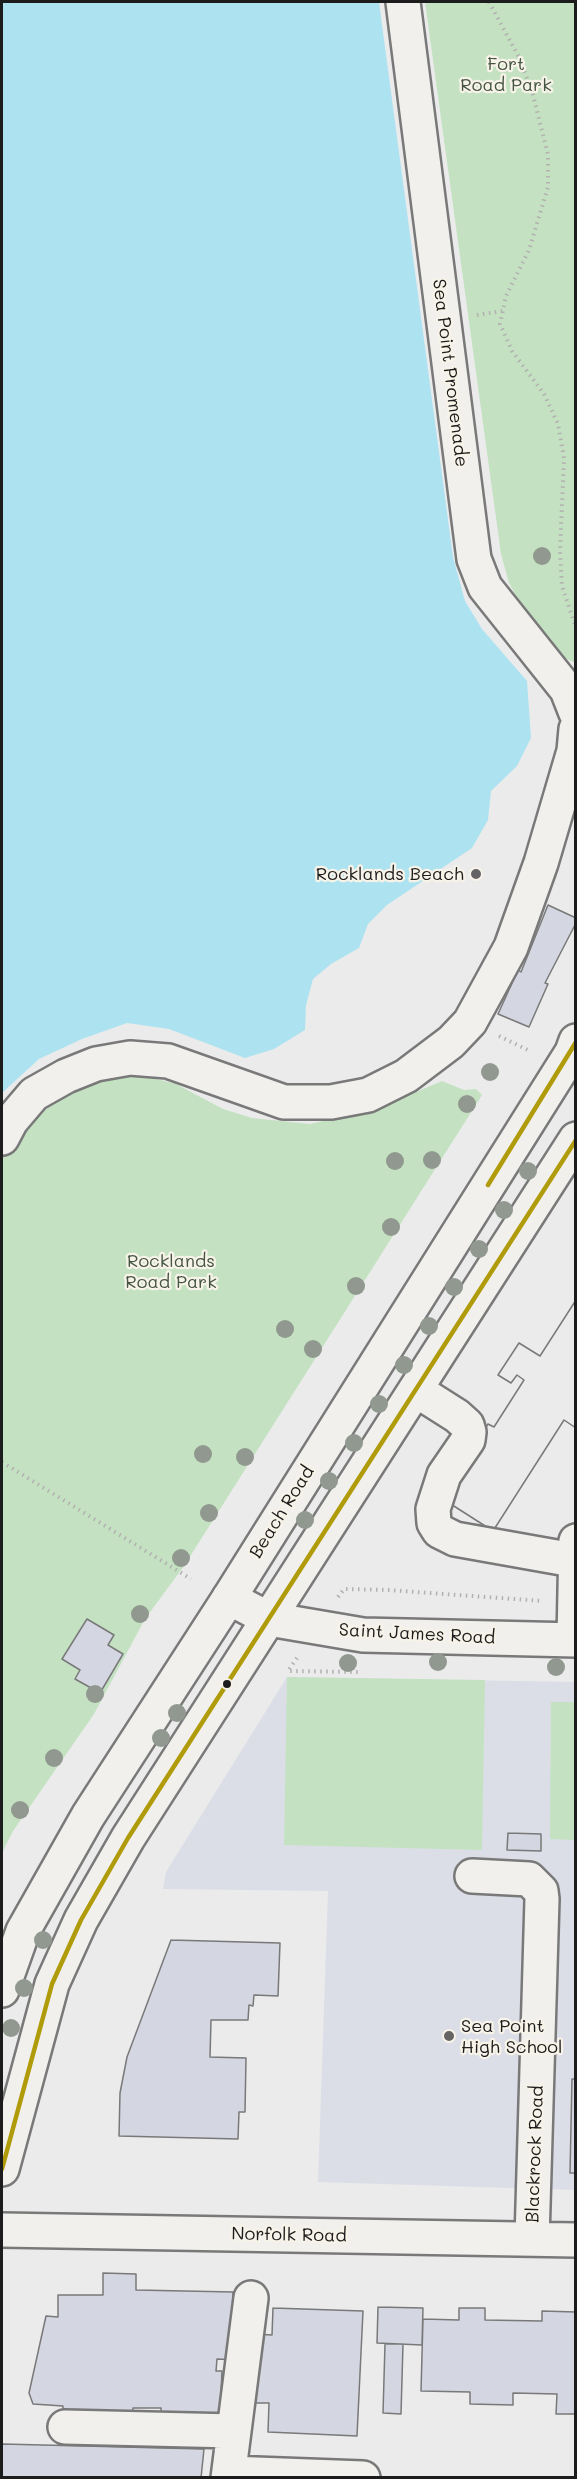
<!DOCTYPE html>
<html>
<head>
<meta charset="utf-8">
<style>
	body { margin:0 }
	#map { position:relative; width:577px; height:2479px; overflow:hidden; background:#ebebec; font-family:Mali,sans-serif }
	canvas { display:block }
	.frame { position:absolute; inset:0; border:3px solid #1c1c1c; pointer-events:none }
</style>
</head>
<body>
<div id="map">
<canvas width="577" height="2479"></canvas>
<div class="frame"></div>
</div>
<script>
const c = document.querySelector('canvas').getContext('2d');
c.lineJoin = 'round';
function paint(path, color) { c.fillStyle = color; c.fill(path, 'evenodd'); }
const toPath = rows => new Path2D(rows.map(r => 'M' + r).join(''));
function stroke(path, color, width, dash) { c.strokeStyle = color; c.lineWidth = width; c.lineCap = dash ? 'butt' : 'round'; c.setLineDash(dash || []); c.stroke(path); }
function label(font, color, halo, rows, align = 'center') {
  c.font = font + ' Mali,sans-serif'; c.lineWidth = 4.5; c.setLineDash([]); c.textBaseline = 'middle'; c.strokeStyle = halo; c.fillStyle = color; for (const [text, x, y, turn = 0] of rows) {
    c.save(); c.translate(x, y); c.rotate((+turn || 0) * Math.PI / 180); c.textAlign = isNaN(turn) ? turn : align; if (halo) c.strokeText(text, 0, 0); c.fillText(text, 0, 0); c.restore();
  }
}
const built = toPath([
	[287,1677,575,1682,575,2190,318,2182,328,1891,163,1889,166,1872]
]);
const green = toPath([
	[425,2,575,2,575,663,555,653,521,605,509,583,501,554],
	[137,1074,176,1084,223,1109,252,1118,310,1124,374,1110,442,1081,464,1090,476,1089,482,1095,184,1566,145,1619,94,1714,13,1831,2,1853,2,1153,42,1103,106,1076],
	[287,1677,485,1680,482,1850,284,1845],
	[551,1702,575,1702,575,1840,550,1839]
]);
const water = toPath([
	[2,2,379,2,453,557,465,601,482,629,527,681,531,738,517,766,491,791,488,820,472,848,387,905,368,924,359,948,331,964,313,979,306,1005,305,1030,274,1049,245,1058,169,1029,127,1023,82,1039,39,1059,2,1093]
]);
const building = toPath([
	[548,905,576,918,576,923,545,983,548,984,529,1027,498,1014,518,970,521,972,548,905],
	[576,1300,576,1428,564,1420,493,1531,446,1501,450,1484,488,1424,494,1427,524,1380,517,1375,511,1383,498,1375,519,1343,540,1356,576,1300],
	[576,1300,576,1428,564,1420,493,1531,446,1501,450,1484,488,1424,494,1427,524,1380,517,1375,511,1383,498,1375,519,1343,540,1356,576,1300],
	[87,1619,114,1635,108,1645,123,1654,100,1693,75,1679,80,1670,62,1659,87,1619],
	[508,1833,541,1834,541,1851,507,1850,508,1833],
	[171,1940,280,1943,278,1996,254,1995,253,2006,249,2005,248,2020,211,2020,210,2057,246,2058,245,2112,239,2112,238,2139,119,2136,120,2093,127,2057,171,1940],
	[572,2079,576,2079,576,2173,570,2173,572,2079],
	[103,2273,136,2274,136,2290,233,2292,233,2300,241,2301,239,2360,217,2359,216,2371,222,2371,220,2416,161,2415,161,2408,133,2408,132,2414,63,2413,63,2406,33,2404,29,2393,46,2316,58,2317,58,2295,103,2295,103,2273],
	[378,2307,423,2308,422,2345,377,2343,378,2307],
	[273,2308,363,2311,357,2436,268,2432,269,2403,252,2403,255,2334,272,2335,273,2308],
	[459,2308,485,2308,485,2320,542,2321,542,2311,576,2312,576,2414,556,2414,557,2394,513,2393,513,2405,470,2404,470,2392,421,2391,423,2319,459,2320,459,2308],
	[385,2344,403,2344,401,2414,383,2413,385,2344],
	[2,2444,204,2449,201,2478,2,2478,2,2444]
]);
const path = toPath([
	[489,2,520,59,533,95,548,155,548,187,529,250,506,296,500,324,512,351,544,394,558,424,564,458,560,551,562,586,576,628],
	[477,315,502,311],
	[499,1036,528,1050],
	[2,1462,191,1579],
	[338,1597,344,1589,388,1590,542,1601],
	[297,1658,288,1671,358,1672]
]);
const minor = toPath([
	[403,2,474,559,485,587,567,690,576,713],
	[2,1138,11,1121,34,1094,66,1076,96,1064,130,1058,168,1061,284,1102,331,1102,368,1095,406,1076,451,1042,470,1022,511,947,541,863,574,751,576,729],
	[416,1390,457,1416,467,1425,469,1432,468,1440,444,1475,433,1509,434,1523,439,1531,455,1539,573,1560],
	[229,1598,269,1619,363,1635,576,1640],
	[574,1640,576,1541],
	[472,1876,529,1879,541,1891,542,1899,532,2239],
	[2,2230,576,2240],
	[65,2427,234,2431],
	[229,2473,363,2478],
	[228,2478,251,2298]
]);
const major = toPath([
	[2,1990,23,1931,88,1816,229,1598,572,1052,576,1041],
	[2,2169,52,1984,81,1920,128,1838,576,1139]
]);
const bus1 = toPath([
	[488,1185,576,1042],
	[2,2169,52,1984,81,1920,128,1838,576,1140]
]);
const trees = [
	[542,556],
	[490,1072],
	[467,1104],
	[432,1160],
	[395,1161],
	[528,1171],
	[504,1210],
	[391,1227],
	[479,1249],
	[356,1286],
	[454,1287],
	[429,1326],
	[285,1329],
	[313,1349],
	[404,1365],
	[379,1404],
	[354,1443],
	[203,1454],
	[245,1457],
	[329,1481],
	[209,1513],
	[305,1520],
	[181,1558],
	[140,1614],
	[438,1662],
	[348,1663],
	[556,1667],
	[95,1694],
	[177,1713],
	[161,1738],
	[54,1758],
	[20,1810],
	[43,1940],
	[24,1988],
	[11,2028]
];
const markers = [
	[476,874,6,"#646465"],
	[227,1684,5,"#1c1c1c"],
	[449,2036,6,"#646465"]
];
const parkNames = [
	["Fort",506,64],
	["Road Park",506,85],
	["Rocklands",171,1261],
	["Road Park",171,1282]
];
const streetNames = [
	["Sea Point Promenade",450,373,83],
	["Beach Road",282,1512,-58],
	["Saint James Road",417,1634,3],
	["Blackrock Road",535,2154,-88],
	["Norfolk Road",289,2235,1]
];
const poiNames = [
	["Rocklands Beach",464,874],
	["Sea Point",461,2026,"left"],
	["High School",461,2047,"left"]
];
paint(built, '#dbdee6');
paint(green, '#c4e2c2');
paint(water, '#ade3f0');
paint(building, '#d4d6e1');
stroke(building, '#79797a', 1.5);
stroke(minor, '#79797a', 38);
stroke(major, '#79797a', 38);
stroke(path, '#b2b1b0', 4, [1.5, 4.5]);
stroke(minor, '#f1f0ed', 33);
stroke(major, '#f1f0ed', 33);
stroke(bus1, '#b09b0a', 4.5);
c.fillStyle = '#90988f';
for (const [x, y] of trees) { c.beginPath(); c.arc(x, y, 9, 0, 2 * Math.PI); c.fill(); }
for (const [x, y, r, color] of markers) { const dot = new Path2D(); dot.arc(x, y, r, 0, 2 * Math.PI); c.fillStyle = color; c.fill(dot); stroke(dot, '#f7f3e8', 2); }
label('18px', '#455543', '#f7f3e8', parkNames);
label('18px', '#1c1c1c', '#f7f3e8', streetNames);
label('18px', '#1c1c1c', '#f7f3e8', poiNames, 'right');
</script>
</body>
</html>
